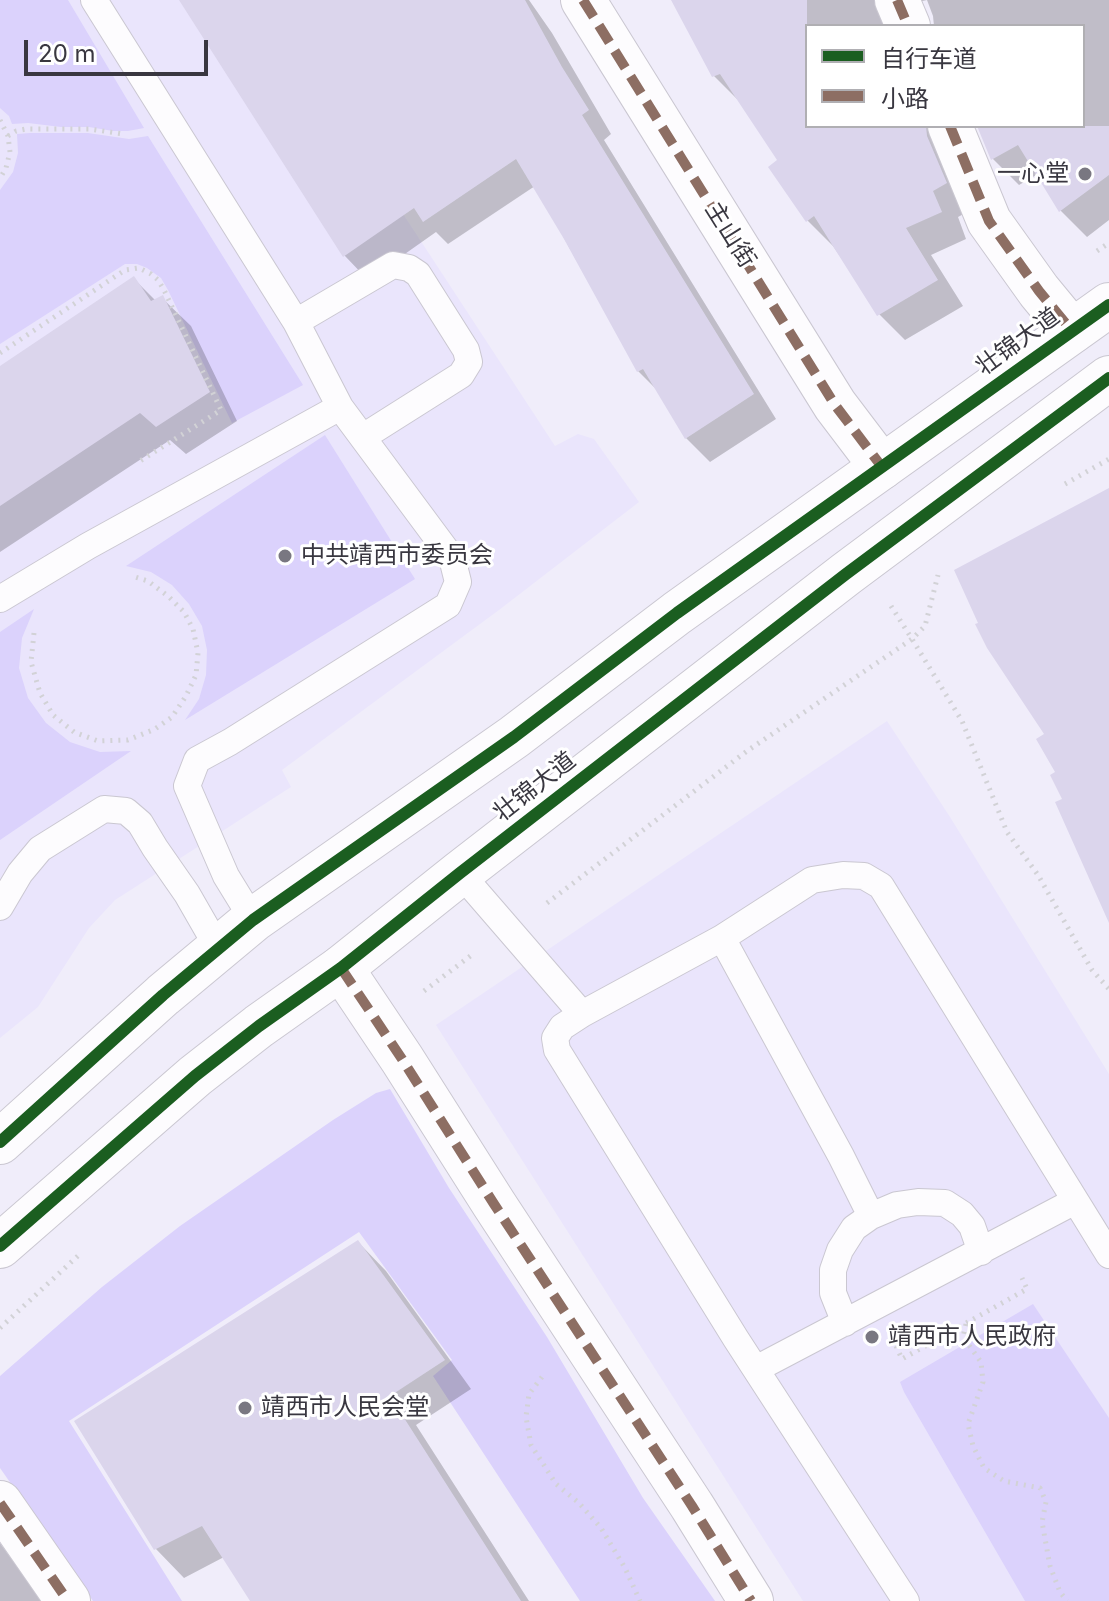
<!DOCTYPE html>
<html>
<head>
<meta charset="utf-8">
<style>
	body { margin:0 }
	#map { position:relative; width:1109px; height:1601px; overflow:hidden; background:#f0edfa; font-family:Inter,"Noto Sans SC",sans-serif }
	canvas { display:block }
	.legend { position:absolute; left:805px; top:24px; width:280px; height:104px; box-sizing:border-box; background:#fff; border:2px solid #b0afb3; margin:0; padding:10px 14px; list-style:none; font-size:24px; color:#393740 }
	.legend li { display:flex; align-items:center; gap:16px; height:40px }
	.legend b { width:40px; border:2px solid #b0afb3 }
	.scale { position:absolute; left:24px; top:40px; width:184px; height:36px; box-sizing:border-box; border:4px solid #393740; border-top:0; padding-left:10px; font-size:24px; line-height:28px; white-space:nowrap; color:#393740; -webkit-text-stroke:6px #fff; paint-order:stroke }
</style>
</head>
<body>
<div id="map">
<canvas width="1109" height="1601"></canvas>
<ul class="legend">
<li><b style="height:10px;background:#1b5e20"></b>自行车道</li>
<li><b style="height:10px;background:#8d6e63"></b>小路</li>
</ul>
<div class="scale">20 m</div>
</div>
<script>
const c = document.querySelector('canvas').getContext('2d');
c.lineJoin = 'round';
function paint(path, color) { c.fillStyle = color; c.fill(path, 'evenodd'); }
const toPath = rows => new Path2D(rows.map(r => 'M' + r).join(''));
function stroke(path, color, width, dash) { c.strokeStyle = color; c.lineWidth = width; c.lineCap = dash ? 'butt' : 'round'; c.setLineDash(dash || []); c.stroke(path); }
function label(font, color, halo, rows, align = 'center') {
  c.font = font + ' Inter,"Noto Sans SC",sans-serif'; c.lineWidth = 6; c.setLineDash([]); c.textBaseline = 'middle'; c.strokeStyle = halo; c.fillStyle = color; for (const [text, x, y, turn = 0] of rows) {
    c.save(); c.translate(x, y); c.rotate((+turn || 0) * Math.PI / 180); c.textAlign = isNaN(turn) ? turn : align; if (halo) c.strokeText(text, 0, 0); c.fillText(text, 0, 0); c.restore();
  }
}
const built = toPath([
	[0,0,263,0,555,446,578,434,594,439,639,502,499,610,282,770,291,787,115,900,89,928,38,1007,0,1038],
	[887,721,950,817,1109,1074,1109,1601,803,1601,436,1025]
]);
const green = toPath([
	[0,0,68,0,144,128,128,131,113,131,89,127,61,127,28,123,12,124,9,116,0,108],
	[30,133,88,133,129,139,148,136,303,385,232,423,168,290,161,278,147,268,137,264,125,264,0,344,0,190,13,172,18,153,17,134],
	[325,435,415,579,185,720,199,699,206,675,207,650,202,626,189,604,172,585,151,572,126,566],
	[34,609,22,638,19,668,28,698,46,723,70,742,100,752,131,751,0,840,0,632],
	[390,1089,449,1188,547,1337,643,1498,715,1601,580,1601,433,1376,452,1360,359,1232,69,1421,182,1601,93,1601,0,1468,0,1376,102,1287,180,1226,333,1120,376,1093],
	[1033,1304,1109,1418,1109,1601,1025,1601,904,1392,900,1382]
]);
const shadow = toPath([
	[182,0,529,0,552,33,611,134,604,140,776,419,710,462,686,438,657,390,638,371,535,186,448,244,436,232,368,280,345,256],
	[673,0,1109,0,1109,220,1087,237,1061,211,1038,174,1019,185,993,159,980,127,966,129,971,210,958,217,966,239,931,255,963,306,905,340,879,314,833,246,807,220,780,161,740,102,714,76],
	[927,0,933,16,934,26,1083,26,1083,126,807,126,807,26,898,26,913,3],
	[133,278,156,301,162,298,191,326,237,421,186,454,170,440,0,552,0,368],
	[358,1242,386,1271,471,1389,416,1425,529,1601,253,1601,224,1557,184,1578,156,1549,77,1421],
	[0,1543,42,1601,0,1601]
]);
const building = toPath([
	[179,0,525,0,562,67,589,110,582,115,754,394,685,439,643,369,637,372,564,239,516,159,423,222,414,208,343,257],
	[671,0,807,0,807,126,926,126,927,136,947,183,933,191,942,212,906,228,938,280,877,316,814,216,806,222,768,167,777,160,720,74,712,77],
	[977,126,1109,126,1109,175,1059,212,1018,145,991,160],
	[134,276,151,301,163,295,210,392,156,427,140,413,0,506,0,366],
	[1109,488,1109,923,1055,802,1062,799,1050,775,1055,772,1036,739,1044,734,987,648,975,624,978,623,954,570],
	[358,1240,445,1360,390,1396,521,1601,250,1601,202,1526,154,1550,74,1421]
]);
const path = toPath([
	[0,120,8,136,10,152,6,168,0,178],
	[8,136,16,131,26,129,90,129,123,134],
	[1097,251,1109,243],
	[0,353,125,270,139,268,151,274,158,280,164,290,221,410,140,461],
	[1065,484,1109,459],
	[891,606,912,639,962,721,1007,832,1038,875,1092,970,1109,989],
	[34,633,31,662,40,693,53,715,74,732,98,741,128,740,155,729,172,717,186,696,196,675,198,653,193,629,184,612,169,597,148,581,132,576],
	[547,903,747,751,912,639,925,626,938,575],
	[424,991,473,954],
	[966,1324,963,1337,981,1362,983,1382,968,1424,973,1446,984,1468,1004,1481,1040,1488,1046,1502,1042,1522,1050,1566,1060,1592,1067,1601],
	[0,1328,81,1253],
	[896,1346,902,1359,1027,1289,1022,1278],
	[542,1377,529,1394,526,1417,531,1445,556,1484,579,1503,601,1528,625,1568,640,1601]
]);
const lane = toPath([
	[94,0,296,322,340,407,452,558,458,582,448,605,230,742,197,760,187,786,226,876,253,920],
	[296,322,393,265,409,268,418,274,466,350,469,362,461,375,363,437],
	[0,599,88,546,340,407],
	[460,873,582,1014],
	[0,907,20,873,40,849,104,809,126,811,140,823,155,848,187,894,218,948],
	[722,938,841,1156,871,1216],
	[845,1323,833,1293,833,1270,840,1250,854,1228,871,1216,897,1205,918,1202,945,1203,962,1214,972,1226,981,1252],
	[756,1369,1075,1201],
	[906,1601,736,1339,557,1050,555,1038,562,1027,582,1014,722,938,812,880,843,875,864,876,881,886,1109,1255]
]);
const street = toPath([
	[583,0,835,405,882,467],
	[897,0,908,26],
	[950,126,989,221,1039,291,1072,331],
	[341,968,402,1059,494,1204,692,1506,751,1601],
	[0,1503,68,1601]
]);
const primary = toPath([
	[0,1142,163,995,253,920,514,737,677,613,1109,305],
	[0,1246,195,1076,259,1026,341,968,460,873,846,574,1109,378]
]);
const quiet = toPath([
	[583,0,835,405,882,467],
	[897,0,908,26],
	[950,126,989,221,1039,291,1072,331],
	[341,968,402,1059,494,1204,692,1506,751,1601],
	[0,1503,68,1601]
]);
const cycleway = toPath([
	[0,1142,163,995,253,920,514,737,677,613,1109,305],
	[0,1246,195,1076,259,1026,341,968,460,873,846,574,1109,378]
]);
const markers = [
	[1085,174,8,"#797781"],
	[285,556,8,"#797781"],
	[872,1337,8,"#797781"],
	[245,1408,8,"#797781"]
];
const poiNames = [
	["一心堂",1069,174,"right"],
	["中共靖西市委员会",301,556],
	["靖西市人民政府",888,1337],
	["靖西市人民会堂",261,1408]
];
const streetNames = [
	["主山街",730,235,58],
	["壮锦大道",1018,342,-36],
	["壮锦大道",535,787,-38]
];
paint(built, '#eae5fc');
paint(green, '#dbd2fc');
paint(shadow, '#0003');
paint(building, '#dbd5ec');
stroke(lane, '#cac7d1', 28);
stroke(street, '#cac7d1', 46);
stroke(primary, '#cac7d1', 46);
stroke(path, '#d2d2d6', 5, [2, 6]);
stroke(lane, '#fdfcfe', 26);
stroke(street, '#fdfcfe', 44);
stroke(primary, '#fdfcfe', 44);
stroke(quiet, '#8d6e63', 10, [20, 10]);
stroke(cycleway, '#1b5e20', 12);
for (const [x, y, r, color] of markers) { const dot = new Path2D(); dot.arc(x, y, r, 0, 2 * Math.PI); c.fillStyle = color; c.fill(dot); stroke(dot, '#fff', 3); }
label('24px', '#393740', '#fff', poiNames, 'left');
label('24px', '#393740', '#fff', streetNames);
</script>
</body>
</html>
